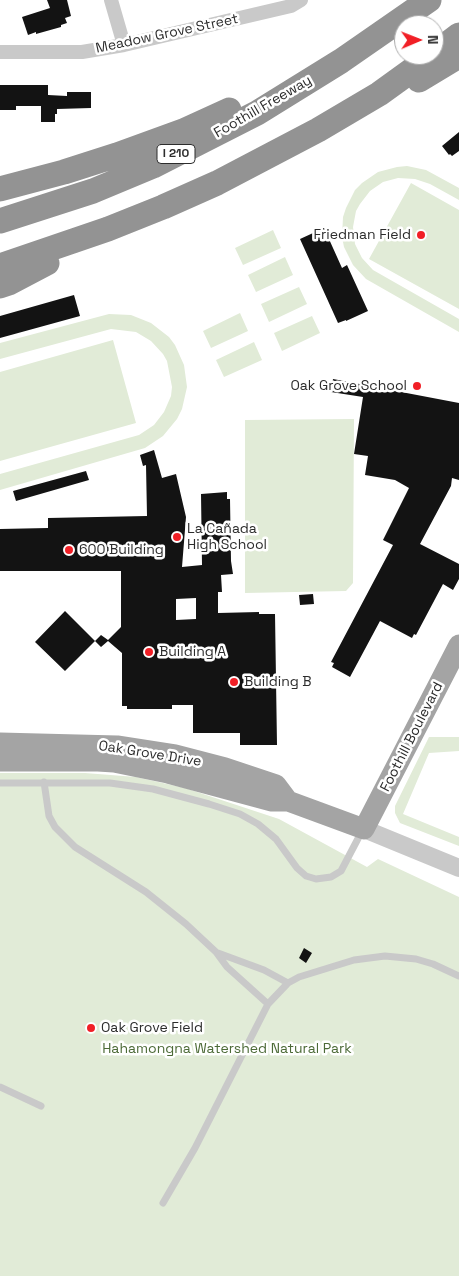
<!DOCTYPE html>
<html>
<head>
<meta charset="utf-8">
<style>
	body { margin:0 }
	#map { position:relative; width:459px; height:1276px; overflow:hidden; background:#fff; font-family:"Space Grotesk",sans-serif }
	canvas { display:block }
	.north { position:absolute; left:394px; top:15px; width:50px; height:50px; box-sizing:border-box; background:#fff; border:1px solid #ababab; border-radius:50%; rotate:89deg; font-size:14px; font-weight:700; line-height:20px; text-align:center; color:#2c2c2c }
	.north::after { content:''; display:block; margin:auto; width:18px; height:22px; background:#f11f26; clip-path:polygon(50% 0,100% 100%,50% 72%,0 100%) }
</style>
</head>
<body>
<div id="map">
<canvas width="459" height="1276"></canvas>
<div class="north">N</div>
</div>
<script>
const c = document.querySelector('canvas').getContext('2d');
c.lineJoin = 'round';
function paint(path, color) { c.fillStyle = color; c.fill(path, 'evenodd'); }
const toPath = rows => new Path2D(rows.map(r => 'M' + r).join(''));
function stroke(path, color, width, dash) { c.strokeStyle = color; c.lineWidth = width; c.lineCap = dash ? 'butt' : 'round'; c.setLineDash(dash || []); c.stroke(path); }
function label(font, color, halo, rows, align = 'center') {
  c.font = font + ' "Space Grotesk",sans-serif'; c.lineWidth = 5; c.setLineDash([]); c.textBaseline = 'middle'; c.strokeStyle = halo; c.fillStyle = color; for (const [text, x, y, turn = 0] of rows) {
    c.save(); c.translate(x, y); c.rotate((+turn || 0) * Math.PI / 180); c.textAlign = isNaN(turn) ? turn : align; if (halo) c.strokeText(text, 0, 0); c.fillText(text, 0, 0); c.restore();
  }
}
const green = toPath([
	[407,166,426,170,459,188,459,200,430,184,415,179,398,178,383,182,370,191,360,204,356,211,353,227,355,244,362,258,373,270,459,319,459,332,366,279,353,265,344,247,342,237,343,217,346,208,355,190,362,183,378,172,397,167],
	[411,183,459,210,459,309,369,259],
	[273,230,281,248,243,265,235,248],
	[285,257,293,275,256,292,248,275],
	[299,287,307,304,269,322,261,304],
	[240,313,248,331,211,348,203,331],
	[109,314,131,315,151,323,169,337,175,345,184,365,187,387,182,409,177,419,163,436,145,448,0,490,0,474,139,435,154,425,164,412,171,396,172,387,167,361,163,354,151,341,136,332,111,329,0,359,0,343],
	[312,316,320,333,282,351,274,333],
	[113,340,136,423,0,461,0,372],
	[254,342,262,360,224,377,216,360],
	[354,419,353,583,346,591,245,593,245,420],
	[429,737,459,737,459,751,429,753,403,814,459,837,459,846,400,823,395,813,395,806],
	[0,773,85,773,136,777,185,788,279,819,367,867,378,859,459,897,459,1276,0,1276]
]);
const building = toPath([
	[47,0,67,0,71,16,65,18,67,23,61,25,61,27,36,34,36,32,28,35,22,17,50,8],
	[0,85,48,85,48,95,67,96,67,92,91,92,91,108,57,109,57,114,55,114,55,122,41,122,41,106,16,106,16,110,0,110],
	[459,132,459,151,452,156,450,154,449,155,442,146],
	[324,228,342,268,347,265,368,311,346,321,346,320,338,323,300,239],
	[74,295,80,316,0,338,0,316],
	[333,379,459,403,459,480,452,478,451,486,420,544,459,564,459,579,453,590,443,584,416,635,414,634,412,638,380,621,350,677,332,667,334,663,331,662,393,545,383,540,409,488,395,480,365,475,368,456,354,454,363,397,331,392],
	[154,450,162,478,176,474,186,517,182,567,202,565,201,494,227,492,227,499,230,499,231,561,233,574,221,575,222,592,218,592,218,613,259,612,259,614,275,614,277,745,240,745,240,733,193,733,193,705,172,705,172,709,127,709,127,706,122,706,122,653,108,641,101,647,95,641,101,635,108,640,121,627,121,571,0,571,0,529,48,528,48,518,147,516,146,465,143,466,140,455],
	[196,598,196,619,176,620,176,599],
	[86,471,89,480,16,501,13,491],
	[313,594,314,604,300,605,299,595],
	[65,611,95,641,65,671,35,642],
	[304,948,312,953,306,963,299,958]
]);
const service = toPath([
	[44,782,49,816,55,827,75,847,146,892,186,924,216,952,227,967,268,1004],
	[0,783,110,783,153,789,209,804,240,814,258,824,276,839,297,868,306,876,316,879,331,877,341,871,362,831],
	[218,953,264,970,288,983],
	[0,1087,41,1106],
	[163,1203,195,1148,268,1004,288,983,299,977,354,960,385,956,416,959,433,964,459,976]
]);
const minor = toPath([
	[111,0,124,45],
	[0,52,82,52,124,45,291,6,301,0]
]);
const tertiary = toPath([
	[364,829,459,868]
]);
const primary = toPath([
	[0,743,117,746,175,755,225,768,276,785,288,801],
	[0,761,98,761,114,762,168,773,272,801,288,801,364,829,459,645]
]);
const motorway = toPath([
	[434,54,459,35],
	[419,80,459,56],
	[0,189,64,172,117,155,183,131,229,110],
	[0,221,93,191,153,166,202,141,257,113,341,61,429,0],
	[0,266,108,229,163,207,217,183,318,130,379,94,433,55],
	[0,286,9,283,47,263]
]);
const markers = [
	[421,235,5,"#f11f26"],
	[417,386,5,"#f11f26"],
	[177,537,5,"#f11f26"],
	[69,550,5,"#f11f26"],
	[149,652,5,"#f11f26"],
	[234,682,5,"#f11f26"],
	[91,1028,5,"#f11f26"]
];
const shields = [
	[176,154,38]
];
const shieldNames = [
	["I 210",176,154]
];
const streetNames = [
	["Meadow Grove Street",167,34,-12],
	["Foothill Freeway",263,107,-30],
	["Foothill Boulevard",412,737,-63],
	["Oak Grove Drive",150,754,9]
];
const poiNames = [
	["Friedman Field",411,235,"right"],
	["Oak Grove School",407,386,"right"],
	["La Cañada",187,529],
	["High School",187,545],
	["600 Building",79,550],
	["Building A",159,652],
	["Building B",244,682],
	["Oak Grove Field",101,1028]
];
const parkNames = [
	["Hahamongna Watershed Natural Park",227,1049]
];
paint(green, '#e1ebd7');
paint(building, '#131313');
stroke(service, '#c9c9c9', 7);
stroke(minor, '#c9c9c9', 14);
stroke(tertiary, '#c9c9c9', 18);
stroke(primary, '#a4a4a4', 21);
stroke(motorway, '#939393', 25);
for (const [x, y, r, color] of markers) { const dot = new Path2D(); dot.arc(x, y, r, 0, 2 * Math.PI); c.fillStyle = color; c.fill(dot); stroke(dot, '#fff', 2); }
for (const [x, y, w] of shields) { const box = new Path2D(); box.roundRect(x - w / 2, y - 9.5, w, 19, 4); c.fillStyle = '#fff'; c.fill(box); stroke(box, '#2c2c2c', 1); }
label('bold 12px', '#2c2c2c', null, shieldNames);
label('14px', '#2c2c2c', '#fff', streetNames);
label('14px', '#2c2c2c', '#fff', poiNames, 'left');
label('14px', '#4c6a37', '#fff', parkNames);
</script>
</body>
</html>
